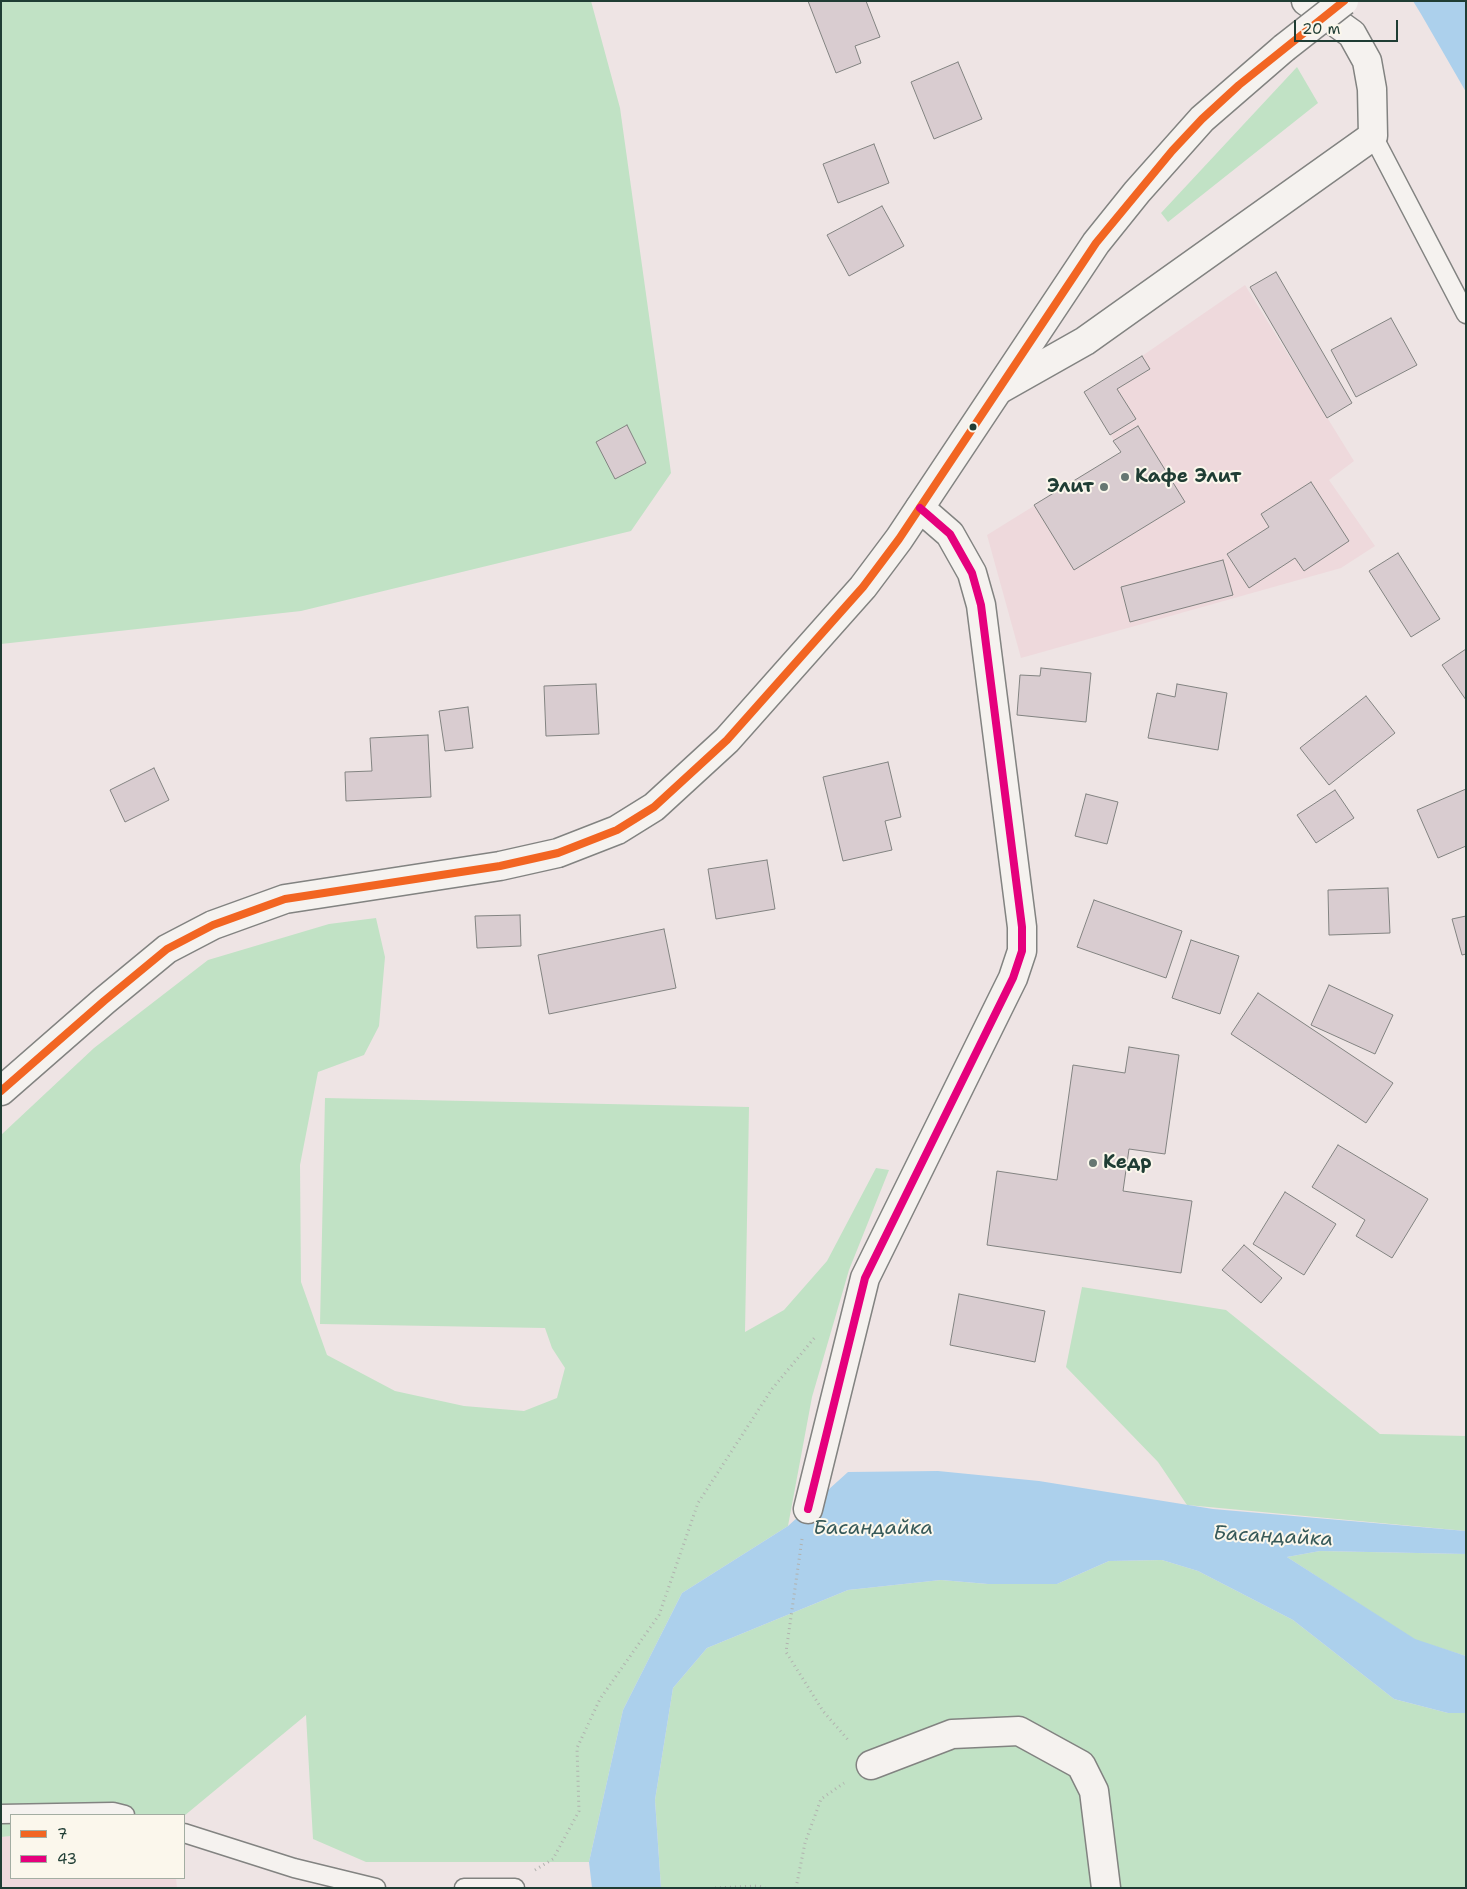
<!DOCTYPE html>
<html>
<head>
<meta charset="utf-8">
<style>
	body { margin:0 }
	#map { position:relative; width:1467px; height:1889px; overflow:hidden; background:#eee4e4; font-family:"Shantell Sans",sans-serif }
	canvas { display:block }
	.frame { position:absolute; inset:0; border:2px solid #1f3d34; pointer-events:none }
	.legend { position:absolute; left:10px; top:1814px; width:175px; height:65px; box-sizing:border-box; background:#fbf7ec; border:1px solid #a3ada2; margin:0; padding:6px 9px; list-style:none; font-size:15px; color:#1f3d34 }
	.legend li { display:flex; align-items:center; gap:10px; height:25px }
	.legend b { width:25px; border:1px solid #a3ada2 }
	.scale { position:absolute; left:1294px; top:20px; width:104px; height:22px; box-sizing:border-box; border:2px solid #1f3d34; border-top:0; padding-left:6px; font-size:15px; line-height:18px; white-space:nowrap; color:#1f3d34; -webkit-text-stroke:4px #fbf7ec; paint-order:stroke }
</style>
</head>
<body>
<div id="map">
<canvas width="1467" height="1889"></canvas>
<div class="frame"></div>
<ul class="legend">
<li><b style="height:6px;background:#f26522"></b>7</li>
<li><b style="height:6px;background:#e5007d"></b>43</li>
</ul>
<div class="scale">20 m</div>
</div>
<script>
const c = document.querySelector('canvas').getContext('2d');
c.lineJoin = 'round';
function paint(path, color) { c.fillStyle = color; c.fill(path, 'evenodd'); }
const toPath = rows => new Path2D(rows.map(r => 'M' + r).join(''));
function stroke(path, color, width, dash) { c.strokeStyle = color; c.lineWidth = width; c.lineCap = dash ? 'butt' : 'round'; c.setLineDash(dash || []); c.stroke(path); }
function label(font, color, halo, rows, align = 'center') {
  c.font = font + ' "Shantell Sans",sans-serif'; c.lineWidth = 4; c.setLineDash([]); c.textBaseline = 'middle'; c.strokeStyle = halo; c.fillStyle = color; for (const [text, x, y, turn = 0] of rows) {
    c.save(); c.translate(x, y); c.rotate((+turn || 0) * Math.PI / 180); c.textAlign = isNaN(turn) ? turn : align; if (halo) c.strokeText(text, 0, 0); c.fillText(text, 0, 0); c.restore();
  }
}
const built = toPath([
	[1245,285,1354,461,1329,480,1375,546,1341,568,1021,658,987,535,1121,452,1084,392,1142,356],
	[11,1836,11,1878,176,1878,177,1888,1,1888,1,1837]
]);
const green = toPath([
	[1,1,591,1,620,108,671,473,631,531,301,611,1,644],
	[1297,67,1318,103,1168,222,1161,213],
	[376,918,385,957,379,1026,364,1055,318,1072,300,1165,301,1282,327,1355,395,1391,464,1406,524,1411,557,1398,565,1368,552,1348,545,1328,320,1324,325,1098,749,1107,745,1332,784,1310,827,1261,876,1168,889,1170,849,1270,812,1397,788,1526,682,1593,623,1710,589,1862,366,1862,313,1839,306,1715,184,1816,11,1815,11,1836,1,1837,1,1135,94,1048,208,960,329,924],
	[1082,1287,1226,1310,1380,1434,1466,1436,1466,1531,1187,1505,1158,1462,1066,1367],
	[1320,1551,1466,1554,1466,1656,1415,1640,1287,1557],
	[1162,1560,1198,1571,1293,1620,1394,1699,1448,1713,1466,1713,1466,1888,661,1888,655,1800,673,1688,707,1648,848,1590,941,1580,988,1584,1057,1584,1109,1561]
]);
const water = toPath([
	[1413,1,1466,1,1466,92,1421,14],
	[938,1471,1039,1481,1213,1509,1466,1531,1466,1554,1320,1551,1287,1557,1415,1639,1466,1656,1466,1713,1448,1713,1394,1699,1293,1620,1198,1571,1162,1560,1109,1561,1057,1584,988,1584,941,1580,848,1590,707,1648,673,1688,655,1800,661,1888,592,1888,589,1862,623,1710,682,1593,788,1526,848,1472]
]);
const building = toPath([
	[808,1,866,1,880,37,855,46,861,63,836,73,808,1],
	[958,62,982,119,934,139,911,82,958,62],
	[874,144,889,183,838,203,823,164,874,144],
	[882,206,904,246,849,276,827,235,882,206],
	[1276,272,1352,403,1327,418,1250,287,1276,272],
	[1391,318,1417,365,1356,397,1331,350,1391,318],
	[1142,356,1150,369,1117,389,1136,419,1110,435,1084,392,1142,356],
	[627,425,646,463,615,479,596,442,627,425],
	[1138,426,1185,502,1074,570,1034,505,1121,452,1113,441,1138,426],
	[1311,482,1349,541,1304,571,1295,558,1249,588,1227,554,1269,527,1261,514,1311,482],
	[1398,553,1440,619,1411,637,1369,571,1398,553],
	[1223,560,1233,595,1130,622,1121,587,1223,560],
	[1466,649,1466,700,1442,665,1466,649],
	[1041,668,1091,673,1086,722,1017,715,1020,675,1040,676,1041,668],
	[596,684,599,734,546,736,544,686,596,684],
	[1177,684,1227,693,1218,750,1148,738,1157,693,1175,697,1177,684],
	[1366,696,1395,733,1329,785,1300,748,1366,696],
	[468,707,473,748,445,751,439,711,468,707],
	[428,735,431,797,346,801,345,772,372,771,370,738,428,735],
	[888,762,901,817,885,821,892,850,843,861,823,777,888,762],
	[154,768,169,800,125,822,110,790,154,768],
	[1466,789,1466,846,1438,858,1417,810,1466,789],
	[1335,790,1354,818,1316,843,1297,815,1335,790],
	[1086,794,1118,802,1107,844,1075,836,1086,794],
	[767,860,775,909,716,919,708,869,767,860],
	[1388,888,1390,933,1329,935,1328,890,1388,888],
	[1094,900,1182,931,1166,978,1077,947,1094,900],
	[520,915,521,946,477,948,475,916,520,915],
	[1466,916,1466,954,1462,955,1452,919,1466,916],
	[664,929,676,988,549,1014,538,955,664,929],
	[1191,940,1239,956,1220,1014,1172,998,1191,940],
	[1329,985,1393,1015,1375,1054,1311,1025,1329,985],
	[1258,993,1393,1083,1366,1123,1231,1034,1258,993],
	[1129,1047,1179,1055,1165,1154,1129,1149,1123,1191,1192,1201,1181,1273,987,1245,997,1171,1057,1180,1073,1065,1125,1073,1129,1047],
	[1338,1145,1428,1199,1392,1258,1356,1236,1365,1220,1312,1187,1338,1145],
	[1285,1192,1336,1224,1304,1275,1253,1244,1285,1192],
	[1244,1245,1282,1278,1261,1303,1222,1270,1244,1245],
	[959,1294,1045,1311,1035,1362,950,1345,959,1294]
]);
const path = toPath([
	[802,1539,786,1652,823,1711,849,1741],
	[535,1870,553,1859,579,1811,577,1748,600,1699,659,1615,698,1503,772,1389,816,1336],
	[715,1888,758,1886,765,1888],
	[796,1888,805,1843,821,1799,844,1783]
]);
const service = toPath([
	[1373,136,1466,314],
	[1,1814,113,1812,125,1815],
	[184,1833,294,1868,376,1888],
	[464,1888,515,1888]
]);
const minor = toPath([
	[1000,389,1085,341,1373,136,1372,89,1367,61,1352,34,1306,1],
	[808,1509,865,1278,1013,978,1022,951,1022,927,981,605,972,573,950,534,920,508],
	[871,1765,952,1734,1019,1731,1081,1765,1094,1791,1106,1888]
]);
const tertiary = toPath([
	[1,1091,104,1001,167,949,213,925,285,899,500,866,558,853,617,830,654,807,727,740,863,587,899,539,1096,243,1137,192,1202,119,1284,48]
]);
const tertiaryBridge = toPath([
	[1284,48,1344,1]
]);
const bus1 = toPath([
	[1,1091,104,1001,167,949,213,925,285,899,500,866,558,853,617,830,654,807,727,740,863,587,899,539,1096,243,1172,151,1202,119,1239,85,1344,1]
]);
const bus2 = toPath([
	[808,1509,865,1278,1013,978,1022,951,1022,927,981,605,972,573,950,534,920,508]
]);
const markers = [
	[973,427,4.5,"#1f3d34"],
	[1125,477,5,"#677772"],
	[1104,487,5,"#677772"],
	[1093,1163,5,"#677772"]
];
const poiNames = [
	["Кафе Элит",1135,477],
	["Элит",1094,487,"right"],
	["Кедр",1103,1163]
];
const waterNames = [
	["Басандайка",873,1529],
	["Басандайка",1273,1537,3]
];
paint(built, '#eed9dc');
paint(green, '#c1e2c5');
paint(water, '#acd0ec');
paint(building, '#d9ccd0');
stroke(building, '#828381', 1);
stroke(service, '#828381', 21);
stroke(minor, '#828381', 31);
stroke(tertiary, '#828381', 31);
stroke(path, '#b1b2af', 3, [1, 4]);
stroke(service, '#f5f2ef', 18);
stroke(minor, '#f5f2ef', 28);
stroke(tertiary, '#f5f2ef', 28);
stroke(tertiaryBridge, '#828381', 31, []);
stroke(tertiaryBridge, '#f5f2ef', 28);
stroke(bus1, '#f26522', 8);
stroke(bus2, '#e5007d', 8);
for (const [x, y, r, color] of markers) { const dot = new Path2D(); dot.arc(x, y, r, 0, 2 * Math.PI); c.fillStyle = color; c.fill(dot); stroke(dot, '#fbf7ec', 2); }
label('bold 19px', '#1f3d34', '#fbf7ec', poiNames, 'left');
label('italic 20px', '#365959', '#fbf7ec', waterNames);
</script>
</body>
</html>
